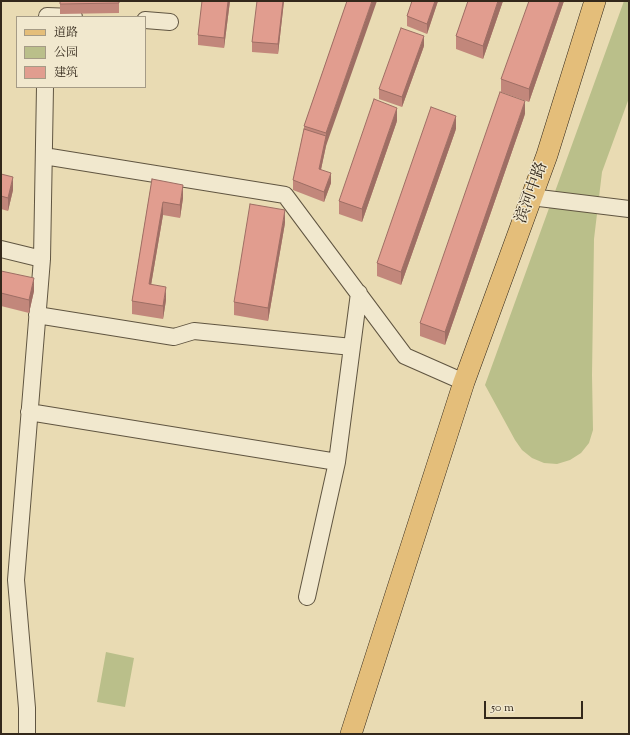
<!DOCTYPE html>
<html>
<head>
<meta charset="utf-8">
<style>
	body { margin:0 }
	#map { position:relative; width:630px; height:735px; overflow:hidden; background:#e9dbb3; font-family:"Sorts Mill Goudy","Noto Serif SC",serif }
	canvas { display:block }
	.frame { position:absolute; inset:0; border:2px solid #33281b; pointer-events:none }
	.legend { position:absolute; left:16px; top:16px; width:130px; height:72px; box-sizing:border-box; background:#f1e8ce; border:1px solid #a59b86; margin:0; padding:5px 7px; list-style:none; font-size:12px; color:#33281b }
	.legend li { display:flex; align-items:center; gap:8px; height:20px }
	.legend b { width:20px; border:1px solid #a59b86 }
	.scale { position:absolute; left:484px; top:701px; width:99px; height:18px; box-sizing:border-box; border:2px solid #33281b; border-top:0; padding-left:5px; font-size:12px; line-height:14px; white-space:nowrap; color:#33281b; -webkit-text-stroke:3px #f1e8ce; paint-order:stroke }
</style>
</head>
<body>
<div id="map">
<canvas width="630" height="735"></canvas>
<div class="frame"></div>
<ul class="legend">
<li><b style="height:5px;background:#e4be7a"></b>道路</li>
<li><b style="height:11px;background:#babf8a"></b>公园</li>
<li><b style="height:11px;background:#e19d8f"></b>建筑</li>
</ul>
<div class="scale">50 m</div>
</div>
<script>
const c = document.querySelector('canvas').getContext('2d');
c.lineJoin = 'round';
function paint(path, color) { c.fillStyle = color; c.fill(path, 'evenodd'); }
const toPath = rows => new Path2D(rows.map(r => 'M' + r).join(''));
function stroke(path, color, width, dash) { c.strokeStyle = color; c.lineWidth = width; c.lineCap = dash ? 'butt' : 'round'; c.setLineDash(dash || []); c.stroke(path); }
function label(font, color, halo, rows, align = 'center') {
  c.font = font + ' "Sorts Mill Goudy","Noto Serif SC",serif'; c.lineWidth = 3; c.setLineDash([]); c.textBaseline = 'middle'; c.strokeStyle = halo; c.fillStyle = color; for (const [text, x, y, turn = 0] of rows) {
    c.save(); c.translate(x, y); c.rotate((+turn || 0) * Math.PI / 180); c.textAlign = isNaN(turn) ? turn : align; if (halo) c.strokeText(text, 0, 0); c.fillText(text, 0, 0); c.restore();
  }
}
const green = toPath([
	[624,1,629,1,629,98,602,172,594,239,592,375,593,430,589,443,581,453,570,460,557,464,544,463,532,458,522,450,515,440,485,385],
	[106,652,134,658,125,707,97,702]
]);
const minor = toPath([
	[47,16,74,17],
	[145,20,170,22],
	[44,156,285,195,405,356,464,382],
	[531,197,629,209],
	[1,249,42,259],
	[37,315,174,337,194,331,352,347],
	[29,412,337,462],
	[307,597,337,462,359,293],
	[27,734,27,708,16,580,42,259,45,87]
]);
const major = toPath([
	[351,734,464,382,547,155,595,1]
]);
const wall = toPath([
	[60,1,119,1,119,13,60,14],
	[230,1,224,48,198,45,198,35],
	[284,1,278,54,252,52,252,42],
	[347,1,326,146,321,169,331,183,324,202,293,190,293,180,304,129,304,126],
	[412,1,438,1,427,34,407,26,407,16],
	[468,1,503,1,483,59,456,49,456,36],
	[564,1,529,102,501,92,501,79],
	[424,46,402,107,379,99,379,89],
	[525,114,445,345,420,336,420,323],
	[397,121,362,222,339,214,339,201],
	[456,129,401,285,377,276,377,263],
	[1,174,13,190,8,211,1,209],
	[152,179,183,198,180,218,163,215,151,285,166,300,163,319,132,314,132,301],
	[285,223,268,321,234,315,234,302],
	[1,271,34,291,29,313,1,306]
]);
const shadedWall = toPath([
	[228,1,230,1,224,48,224,38],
	[283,1,284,1,278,54,278,44],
	[372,1,377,1,326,146,319,179,319,169,326,137,326,133],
	[435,1,438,1,427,34,427,24],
	[498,1,503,1,483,59,483,46],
	[560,1,564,1,529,102,529,89],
	[424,36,424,46,402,107,402,97],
	[525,101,525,114,445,345,445,332],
	[397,108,397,121,362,222,362,209],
	[456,116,456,129,401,285,401,272],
	[331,173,331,183,324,202,324,192],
	[13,177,13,190,8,211,8,198],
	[183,185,183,198,180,218,180,205],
	[163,202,163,215,149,297,149,284],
	[285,210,285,223,268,321,268,308],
	[34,278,34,291,29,313,29,300],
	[166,287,166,300,163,319,163,306]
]);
const building = toPath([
	[60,1,119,1,119,3,60,4,60,1],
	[202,1,228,1,224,38,198,35,202,1],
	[257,1,283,1,278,44,252,42,257,1],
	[347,1,372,1,326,133,304,126,347,1],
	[412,1,435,1,427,24,407,16,412,1],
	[468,1,498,1,483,46,456,36,468,1],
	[529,1,560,1,529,89,501,79,529,1],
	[401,28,424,36,402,97,379,89,401,28],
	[500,92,525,101,445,332,420,323,500,92],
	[374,99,397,108,362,209,339,201,374,99],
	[431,107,456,116,401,272,377,263,431,107],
	[304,129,326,136,319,169,331,173,324,192,293,180,304,129],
	[1,174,13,177,8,198,1,196,1,174],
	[152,179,183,185,180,205,163,202,149,284,166,287,163,306,132,301,152,179],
	[250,204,285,210,268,308,234,302,250,204],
	[1,271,34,278,29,300,1,293,1,271]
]);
const streetNames = [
	["滨河中路",533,193,-70]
];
paint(green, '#babf8a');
stroke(minor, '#605541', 18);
stroke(major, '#33281b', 22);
stroke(minor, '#f1e8ce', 16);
stroke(major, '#e4be7a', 21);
paint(wall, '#c2877b');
paint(shadedWall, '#9e6e64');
paint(building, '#e19d8f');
stroke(building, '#9e6e64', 1);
label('16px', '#33281b', '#f1e8ce', streetNames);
</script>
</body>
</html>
